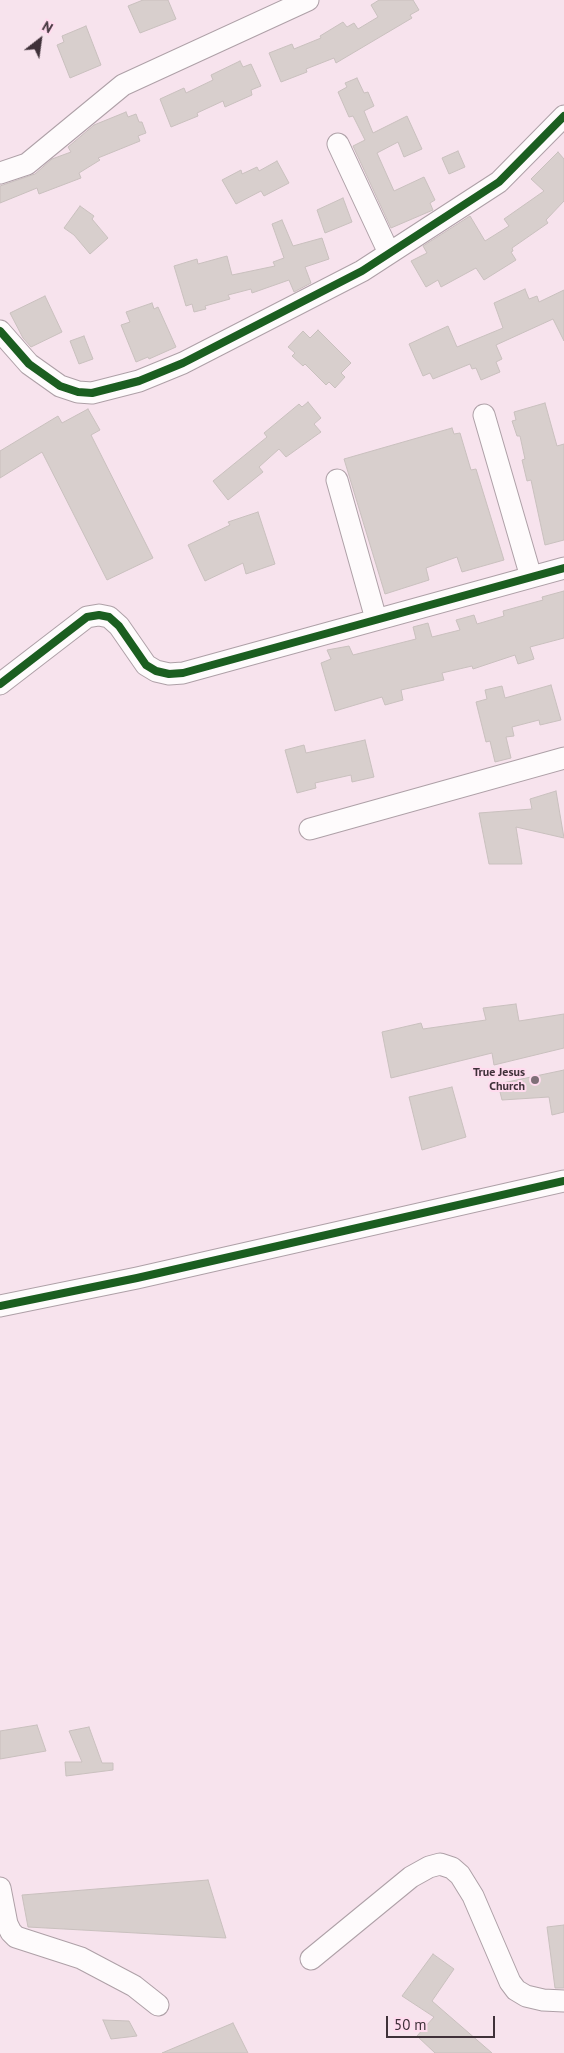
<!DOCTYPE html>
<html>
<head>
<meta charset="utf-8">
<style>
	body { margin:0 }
	#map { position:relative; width:564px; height:2053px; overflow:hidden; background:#f7e3ed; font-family:"PT Sans",sans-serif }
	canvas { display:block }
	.north { position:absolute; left:15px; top:15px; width:50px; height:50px; -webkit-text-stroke:4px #ffdbee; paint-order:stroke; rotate:30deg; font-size:14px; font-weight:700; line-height:20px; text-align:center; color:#3f3139 }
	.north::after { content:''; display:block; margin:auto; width:18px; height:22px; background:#3f3139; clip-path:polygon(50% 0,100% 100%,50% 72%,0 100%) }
	.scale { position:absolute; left:386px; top:2016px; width:109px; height:22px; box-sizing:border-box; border:2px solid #3f3139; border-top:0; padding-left:6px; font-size:15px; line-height:18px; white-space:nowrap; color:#3f3139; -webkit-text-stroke:4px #ffdbee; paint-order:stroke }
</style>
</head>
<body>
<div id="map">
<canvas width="564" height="2053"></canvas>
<div class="north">N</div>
<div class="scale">50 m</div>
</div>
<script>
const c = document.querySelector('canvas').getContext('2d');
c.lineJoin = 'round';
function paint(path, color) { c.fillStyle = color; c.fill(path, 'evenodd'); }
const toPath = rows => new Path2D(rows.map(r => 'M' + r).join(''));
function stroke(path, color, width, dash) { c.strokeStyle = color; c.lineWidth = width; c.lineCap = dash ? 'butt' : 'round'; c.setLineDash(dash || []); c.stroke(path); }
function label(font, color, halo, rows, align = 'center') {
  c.font = font + ' "PT Sans",sans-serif'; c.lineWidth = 4; c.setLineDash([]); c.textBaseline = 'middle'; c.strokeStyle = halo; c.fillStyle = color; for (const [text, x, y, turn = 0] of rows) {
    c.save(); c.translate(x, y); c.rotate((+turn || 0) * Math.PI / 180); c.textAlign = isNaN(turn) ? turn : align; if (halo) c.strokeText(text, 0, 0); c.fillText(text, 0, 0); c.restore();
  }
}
const building = toPath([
	[143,0,168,0,176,19,140,33,128,6,143,0],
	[379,0,413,0,419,10,410,15,412,18,336,63,334,58,306,69,307,72,281,82,269,53,292,44,294,49,321,38,320,36,343,22,347,27,354,23,358,29,378,17,371,5,379,0],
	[86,26,101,65,70,78,57,45,64,42,62,36,86,26],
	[240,61,243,67,251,64,261,86,251,90,252,95,225,107,223,101,197,113,198,116,171,127,160,99,184,88,186,93,213,80,211,75,240,61],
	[357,78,364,93,368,92,374,106,364,111,373,133,407,116,422,149,404,157,398,142,377,153,394,191,424,177,435,200,430,203,433,210,391,228,353,146,365,140,353,116,349,117,338,92,347,87,345,83,357,78],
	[126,112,128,117,136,114,139,122,142,122,146,133,138,136,140,141,98,158,100,160,79,173,81,178,39,194,37,188,0,203,0,186,35,174,52,159,71,152,68,147,94,125,126,112],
	[458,151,465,167,449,174,442,158,458,151],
	[558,152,564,159,564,201,546,220,548,223,512,248,513,251,511,252,516,260,484,280,476,268,441,287,438,280,426,287,411,261,427,253,423,246,470,216,485,241,509,226,504,219,544,191,531,179,558,152],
	[277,161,289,183,264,196,261,191,236,204,222,180,241,170,242,174,257,167,259,171,277,161],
	[343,198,352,222,325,233,317,210,343,198],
	[80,206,94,216,92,219,108,238,90,254,74,235,64,228,80,206],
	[282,220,293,246,322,238,329,259,305,267,311,283,294,292,289,280,252,293,251,289,228,295,230,299,205,306,206,309,194,312,192,304,186,306,174,266,197,259,198,264,227,256,232,275,275,266,273,262,284,258,272,224,282,220],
	[525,289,529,299,537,296,539,302,564,290,564,341,553,319,496,345,502,359,496,362,500,372,481,380,476,368,472,369,470,364,433,379,430,373,423,376,409,344,448,326,457,347,503,328,494,303,525,289],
	[45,296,62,332,31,347,23,338,10,313,45,296],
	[152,303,154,309,158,307,176,347,149,359,148,357,136,362,121,325,130,322,126,312,152,303],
	[318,330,351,363,341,373,345,377,335,388,329,382,326,385,305,364,303,366,292,356,295,353,288,347,303,331,310,338,318,330],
	[84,336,93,359,79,364,70,341,84,336],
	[308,402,321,418,314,424,321,432,286,457,279,449,259,467,263,472,228,500,213,481,267,437,264,433,299,404,302,407,308,402],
	[545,403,557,446,564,444,564,540,545,545,531,480,527,481,522,460,525,459,520,436,517,436,512,421,516,420,514,412,545,403],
	[88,409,100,430,91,435,153,558,107,580,42,452,0,478,0,451,58,416,62,423,88,409],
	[452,428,454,434,460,433,471,470,476,469,504,560,462,572,457,557,426,568,429,580,385,594,344,459,452,428],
	[258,512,275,564,246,574,243,563,205,581,188,545,230,525,228,522,258,512],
	[564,591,564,638,530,647,534,659,518,664,515,655,473,669,472,666,442,673,444,680,401,690,403,700,385,705,382,697,335,711,321,663,331,659,327,650,349,646,353,655,416,639,413,627,428,623,432,637,460,630,456,620,474,615,477,624,504,616,503,611,543,600,542,597,564,591],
	[551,685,561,720,540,725,539,720,512,727,514,736,506,737,511,758,495,762,490,741,486,742,476,702,487,699,485,690,502,686,505,698,551,685],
	[365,740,374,777,352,782,351,775,315,783,316,788,297,793,285,750,304,745,306,753,365,740],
	[556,791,564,838,516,827,522,864,489,864,479,813,532,809,530,799,556,791],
	[516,1004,519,1021,564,1014,564,1048,494,1065,492,1053,391,1078,382,1032,421,1023,423,1029,486,1020,483,1008,516,1004],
	[564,1070,564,1112,552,1115,549,1097,502,1100,498,1084,564,1070],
	[452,1087,466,1137,422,1150,409,1097,452,1087],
	[37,1725,46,1751,0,1759,0,1731,37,1725],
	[89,1727,102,1763,113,1763,113,1770,66,1776,65,1762,82,1762,69,1731,89,1727],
	[208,1880,226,1938,28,1927,22,1895,208,1880],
	[564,1925,564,1988,555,1988,547,1927,564,1925],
	[433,1954,454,1969,432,2001,492,2053,435,2053,417,2036,434,2017,402,1996,433,1954],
	[103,2020,129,2021,137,2036,111,2039,103,2020],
	[233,2023,248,2053,162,2053,233,2023]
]);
const minor = toPath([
	[338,144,389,253],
	[0,173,27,164,123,85,308,0],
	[0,331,29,364,60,386,78,392,92,393,139,381,183,363,362,271,499,182,564,116],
	[484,415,531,577],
	[337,480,376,619],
	[0,684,87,617,99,615,109,617,119,626,146,665,156,671,169,674,183,673,564,568],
	[310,829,564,758],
	[0,1306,137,1278,564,1181],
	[0,1888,7,1924,11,1932,16,1937,81,1958,134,1986,158,2005],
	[311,1959,411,1877,429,1867,440,1864,452,1868,460,1875,473,1896,510,1982,516,1990,526,1996,543,2000,564,2001]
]);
const cycleway = toPath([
	[0,331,29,364,60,386,78,392,92,393,139,381,183,363,362,271,499,182,564,116],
	[0,684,87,617,99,615,109,617,119,626,146,665,156,671,169,674,183,673,564,568],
	[0,1306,137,1278,564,1181]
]);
const markers = [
	[535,1080,5,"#7f6f78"]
];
const poiNames = [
	["True Jesus",525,1073],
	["Church",525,1087]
];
paint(building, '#d8cfcd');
stroke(building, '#c9c0be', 1);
stroke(minor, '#aea0a7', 23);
stroke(minor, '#fefbfc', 21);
stroke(cycleway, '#1b5e20', 8);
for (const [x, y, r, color] of markers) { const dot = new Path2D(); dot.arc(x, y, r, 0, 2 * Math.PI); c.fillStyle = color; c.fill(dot); stroke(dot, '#ffdbee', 2); }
label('bold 12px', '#3f3139', '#ffdbee', poiNames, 'right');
</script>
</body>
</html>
